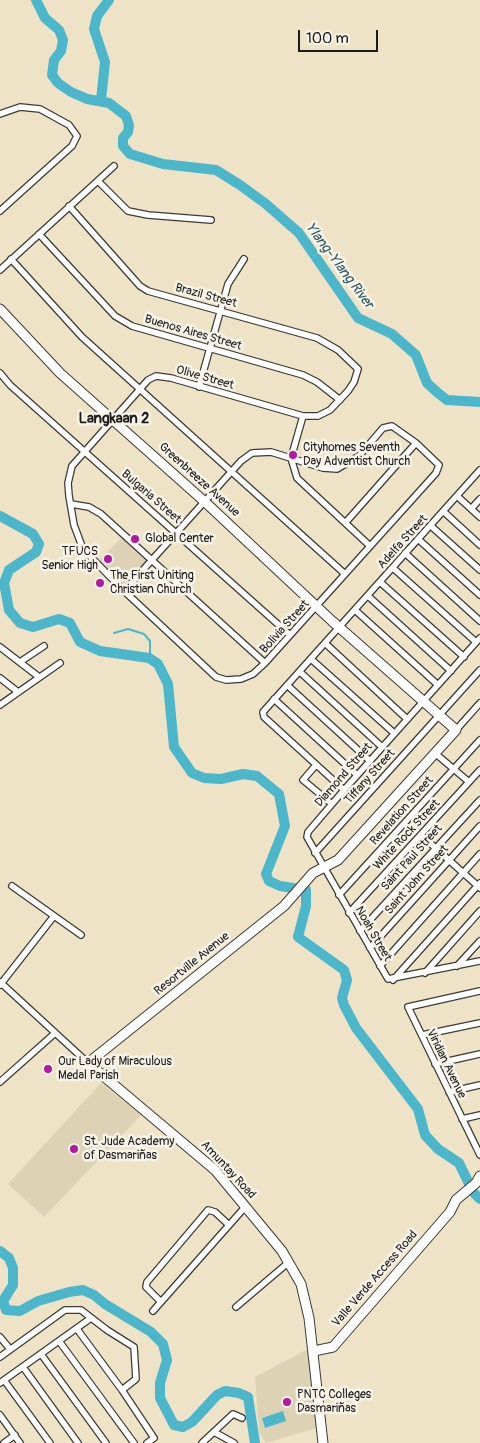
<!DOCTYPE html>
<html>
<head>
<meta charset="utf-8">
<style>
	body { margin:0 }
	#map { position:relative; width:480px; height:1443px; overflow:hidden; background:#eee3c7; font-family:Pangolin,sans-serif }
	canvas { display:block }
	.scale { position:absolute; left:298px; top:30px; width:80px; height:22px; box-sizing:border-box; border:2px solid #1c1c1c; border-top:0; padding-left:6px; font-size:15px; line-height:18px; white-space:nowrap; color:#1c1c1c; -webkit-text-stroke:4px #f7f3e8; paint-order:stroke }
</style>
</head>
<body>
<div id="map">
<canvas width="480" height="1443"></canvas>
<div class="scale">100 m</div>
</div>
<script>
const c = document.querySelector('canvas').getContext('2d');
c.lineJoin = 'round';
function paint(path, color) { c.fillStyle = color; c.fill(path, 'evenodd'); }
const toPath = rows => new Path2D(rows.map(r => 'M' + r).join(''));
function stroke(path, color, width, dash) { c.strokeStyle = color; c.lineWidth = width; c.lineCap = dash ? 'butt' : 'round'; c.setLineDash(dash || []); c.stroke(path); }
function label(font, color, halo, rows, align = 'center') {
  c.font = font + ' Pangolin,sans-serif'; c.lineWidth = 5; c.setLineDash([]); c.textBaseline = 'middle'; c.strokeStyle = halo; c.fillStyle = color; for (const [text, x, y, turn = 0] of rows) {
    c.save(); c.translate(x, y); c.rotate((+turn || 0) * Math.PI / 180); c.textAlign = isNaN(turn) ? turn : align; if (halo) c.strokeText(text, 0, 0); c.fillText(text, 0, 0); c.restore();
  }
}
const built = toPath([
	[122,537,149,562,125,587,98,562],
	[101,1083,141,1115,44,1217,8,1184],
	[312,1347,319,1427,266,1443,259,1432,255,1377]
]);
const water = toPath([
	[283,1411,286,1421,265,1428,262,1418]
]);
const stream = toPath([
	[114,633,128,629,144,634,150,641,150,654,153,661]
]);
const river = toPath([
	[36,0,45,18,59,30,63,40,61,51,54,60,52,75,58,83,71,92,87,99,109,103,126,116,129,125,128,132,123,138,123,146,130,154,163,164,216,170,240,185,266,204,299,233,358,318,392,334,416,355,427,383,438,393,447,400,480,402],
	[101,100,105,62,94,29,97,16,109,0],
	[0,516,33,534,39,544,36,552,9,570,4,583,9,610,20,623,33,627,59,619,70,623,80,642,100,651,149,658,158,664,168,684,174,747,192,773,204,778,221,779,243,774,257,776,279,794,285,826,266,874,269,881,280,886,306,890,306,906,298,937,344,970,347,980,342,998,344,1005,356,1028,418,1109,425,1135,438,1149,459,1163,473,1192,480,1199],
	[0,1251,9,1258,13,1268,13,1285,3,1301,6,1310,20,1311,38,1301,69,1292,83,1290,94,1295,105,1304,151,1332,163,1344,167,1360,160,1383,160,1398,174,1425,183,1427,192,1422,217,1395,225,1391,239,1393,248,1397,255,1443]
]);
const street = toPath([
	[0,114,20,107,40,109,69,125,77,136,72,146,0,211],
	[98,181,128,211,148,215,211,220],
	[69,206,140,286,148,291,317,338,338,350,358,369,354,382,348,391,330,410,318,416,303,416,171,378,156,376,148,380,72,466,68,483,69,496,74,525,83,549,122,589,216,677,226,680,241,679,253,674,265,663,436,473,439,465,416,443,392,426,383,428,359,456,337,469,323,468,271,452,252,453,241,461,124,591],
	[39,234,115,316,132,326,303,375,317,382,340,400],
	[11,259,82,337,345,574],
	[0,270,114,166],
	[0,373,10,385,290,635],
	[199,387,228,284,244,259],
	[303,416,291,458,297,478,370,546],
	[457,496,480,517],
	[71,504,89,507,101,514,265,663],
	[471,509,480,499],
	[443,511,480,545],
	[346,522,416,443],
	[431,526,480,570],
	[418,539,480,595],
	[405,553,480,621],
	[393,568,476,642],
	[380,582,464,657],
	[368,596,451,671],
	[355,610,438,685],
	[480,638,344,790,308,832,307,837,388,979,480,961],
	[325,643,407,719],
	[0,647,39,677],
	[311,659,394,733],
	[20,662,44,646],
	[300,672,382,747],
	[0,678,18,692],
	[287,685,370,761],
	[274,699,357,775],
	[0,705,60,663],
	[456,730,480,703],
	[436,754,469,782],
	[316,765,303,780,332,804],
	[344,790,264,717,263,712,480,470],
	[421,835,480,888],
	[315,853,480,670],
	[12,886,81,935],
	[339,895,480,740],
	[349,913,480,770],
	[360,931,480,800],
	[370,948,480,826],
	[380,966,480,854],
	[457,966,480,941],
	[425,973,480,911],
	[393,980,480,883],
	[0,982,88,1063],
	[0,985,54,916],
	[480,991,408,1007,480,1155],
	[422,1035,480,1023],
	[435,1064,480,1054],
	[0,1082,54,1034],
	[449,1092,480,1085],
	[462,1119,480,1115],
	[161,1302,146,1287,147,1282,208,1210,215,1212,229,1225],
	[236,1307,289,1262],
	[153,1311,246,1206],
	[77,1329,122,1390,154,1438,147,1443],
	[0,1337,10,1349],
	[59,1341,134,1443],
	[41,1354,106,1443],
	[0,1357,65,1310,81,1310,107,1330,134,1347,136,1379,122,1390],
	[23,1367,78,1443],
	[4,1380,50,1443],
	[0,1383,91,1318],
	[0,1415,20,1443],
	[214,1432,234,1443],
	[4,1443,15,1435],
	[202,1443,233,1414,242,1418]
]);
const secondary = toPath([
	[0,309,60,373,205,502,332,621,456,730,338,860,313,873,284,906,88,1063,215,1170,282,1251,301,1284,309,1318,323,1443],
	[314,1351,333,1347,450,1212,456,1200,476,1183,480,1176]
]);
const markers = [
	[293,455,5,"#b5179e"],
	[135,539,5,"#b5179e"],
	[108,559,5,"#b5179e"],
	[100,583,5,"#b5179e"],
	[48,1069,5,"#b5179e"],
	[74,1149,5,"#b5179e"],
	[287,1402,5,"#b5179e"]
];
const streetNames = [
	["Brazil Street",206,296,15],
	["Buenos Aires Street",193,333,16],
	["Olive Street",205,378,16],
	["Greenbreeze Avenue",199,480,42],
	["Bulgaria Street",151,497,41],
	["Adelfa Street",403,542,-48],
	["Bolivia Street",285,627,-48],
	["Diamond Street",344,775,-49],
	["Tiffany Street",370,777,-48],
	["Revelation Street",402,811,-48],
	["White Rock Street",407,835,-47],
	["Saint Paul Street",412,858,-48],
	["Saint John Street",417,880,-48],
	["Noah Street",373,934,60],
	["Resortville Avenue",192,964,-39],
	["Viridian Avenue",446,1064,64],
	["Amuntay Road",228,1170,47],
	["Valle Verde Access Road",375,1279,-49]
];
const poiNames = [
	["Cityhomes Seventh",303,448],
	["Day Adventist Church",303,462],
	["Global Center",145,539],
	["TFUCS",98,552,"right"],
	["Senior High",98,566,"right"],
	["The First Uniting",110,576],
	["Christian Church",110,590],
	["Our Lady of Miraculous",58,1062],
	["Medal Parish",58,1076],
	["St. Jude Academy",84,1142],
	["of Dasmariñas",84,1156],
	["PNTC Colleges",297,1395],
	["Dasmariñas",297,1409]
];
const waterNames = [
	["Ylang-Ylang River",339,266,53]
];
const quarterNames = [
	["Langkaan 2",114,419]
];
paint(built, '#ddd3b4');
paint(water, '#4cb6ca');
stroke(stream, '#4cb6ca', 2);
stroke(river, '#4cb6ca', 10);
stroke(street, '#3c3a36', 8);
stroke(secondary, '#3c3a36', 11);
stroke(street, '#fff', 5.5);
stroke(secondary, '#fff', 9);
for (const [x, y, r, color] of markers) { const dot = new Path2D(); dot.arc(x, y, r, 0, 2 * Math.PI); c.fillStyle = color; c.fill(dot); stroke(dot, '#f7f3e8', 2); }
label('12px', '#1c1c1c', '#f7f3e8', streetNames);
label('12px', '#1c1c1c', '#f7f3e8', poiNames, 'left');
label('italic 14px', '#2f5a62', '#f7f3e8', waterNames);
label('bold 15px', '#1c1c1c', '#f7f3e8', quarterNames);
</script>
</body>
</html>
